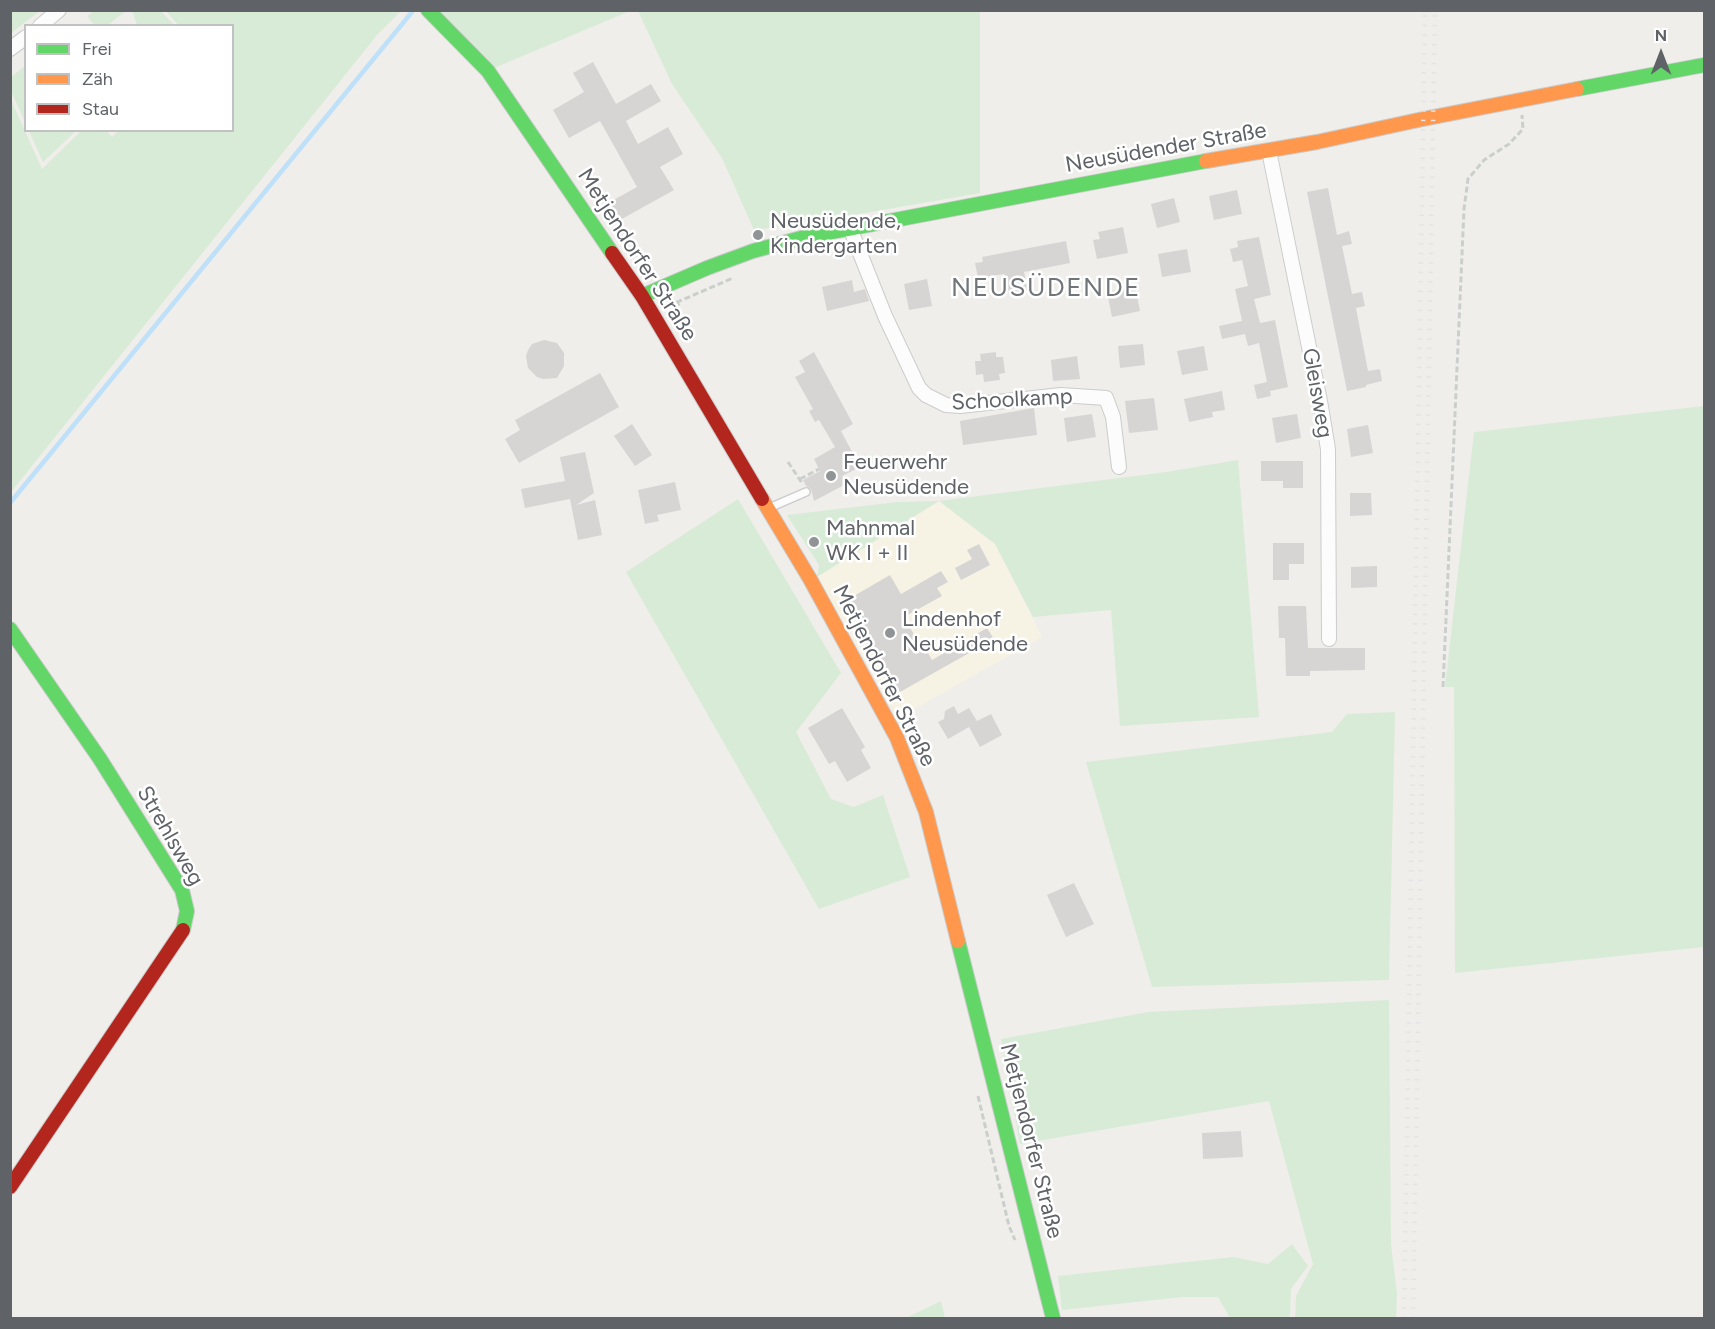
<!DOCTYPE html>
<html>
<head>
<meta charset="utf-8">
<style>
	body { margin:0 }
	#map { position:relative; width:1715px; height:1329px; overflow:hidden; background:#efeeea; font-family:Figtree,sans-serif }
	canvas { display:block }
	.frame { position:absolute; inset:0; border:12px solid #5f6368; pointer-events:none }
	.legend { position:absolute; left:24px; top:24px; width:210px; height:108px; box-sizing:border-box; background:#fff; border:2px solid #bfc1c3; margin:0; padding:8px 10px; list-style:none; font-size:18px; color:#5f6368 }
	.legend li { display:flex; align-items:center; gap:12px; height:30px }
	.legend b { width:30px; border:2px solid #bfc1c3 }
	.north { position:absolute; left:1631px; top:24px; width:60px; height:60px; -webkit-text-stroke:4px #fff; paint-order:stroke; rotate:0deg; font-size:16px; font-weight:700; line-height:24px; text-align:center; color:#5f6368 }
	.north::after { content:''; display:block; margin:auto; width:21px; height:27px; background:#5f6368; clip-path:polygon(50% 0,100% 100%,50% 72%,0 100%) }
</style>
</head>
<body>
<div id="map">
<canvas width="1715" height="1329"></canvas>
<div class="frame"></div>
<ul class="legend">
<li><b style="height:8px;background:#63d668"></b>Frei</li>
<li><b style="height:8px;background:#ff974d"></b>Zäh</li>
<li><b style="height:8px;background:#b3261e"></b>Stau</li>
</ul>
<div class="north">N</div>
</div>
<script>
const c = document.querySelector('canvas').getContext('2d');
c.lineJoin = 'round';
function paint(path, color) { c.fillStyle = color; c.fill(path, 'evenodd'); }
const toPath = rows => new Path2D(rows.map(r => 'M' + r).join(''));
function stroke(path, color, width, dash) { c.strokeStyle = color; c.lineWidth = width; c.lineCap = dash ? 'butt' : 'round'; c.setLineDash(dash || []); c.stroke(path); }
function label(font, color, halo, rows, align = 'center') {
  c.font = font + ' Figtree,sans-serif'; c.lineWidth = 5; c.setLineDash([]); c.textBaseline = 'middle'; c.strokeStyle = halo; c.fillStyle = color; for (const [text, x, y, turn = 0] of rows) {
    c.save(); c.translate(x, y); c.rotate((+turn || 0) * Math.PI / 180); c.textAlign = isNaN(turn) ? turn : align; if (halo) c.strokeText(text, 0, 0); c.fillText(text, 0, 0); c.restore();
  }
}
const commercial = toPath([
	[939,501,995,544,1042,637,898,718,817,577]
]);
const green = toPath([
	[11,10,40,10,40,11,11,33],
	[95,10,126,10,126,11,108,25,95,26,87,16],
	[132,11,161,11,174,25,137,25],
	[166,11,401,11,377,35,11,492,11,100,42,169,81,131,107,131,112,137,118,131,232,130,232,26,178,25],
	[440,11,630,11,494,68],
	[638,11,980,11,980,193,831,219,754,230,722,158,672,84],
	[25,66,25,122,10,89,11,77],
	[29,131,76,131,43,162],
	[1704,406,1704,947,1455,973,1454,687,1445,687,1474,432],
	[1238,460,1259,717,1120,726,1111,610,1033,617,995,544,939,501,817,577,819,565,787,515,897,502,939,501,1166,472],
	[738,499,841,673,796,732,831,799,854,807,883,795,910,877,819,909,626,572],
	[1395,712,1389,980,1152,987,1086,762,1332,732,1347,714],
	[1389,1000,1391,1245,1397,1294,1396,1318,1295,1318,1296,1296,1313,1264,1269,1101,1020,1144,1001,1039,1148,1012],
	[1292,1244,1308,1266,1291,1289,1290,1318,1230,1318,1218,1297,1182,1297,1062,1310,1058,1276,1233,1257,1268,1264],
	[941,1301,945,1318,906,1318]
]);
const stream = toPath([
	[10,503,412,12]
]);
const building = toPath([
	[593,62,616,104,651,84,661,101,626,121,638,144,668,127,683,154,660,167,674,190,620,220,610,202,637,187,600,121,569,138,553,110,584,92,573,73],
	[1328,188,1337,235,1349,231,1352,244,1342,246,1352,294,1362,292,1365,306,1356,308,1368,371,1380,369,1382,381,1366,385,1366,387,1347,391,1307,192],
	[1237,190,1242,214,1214,220,1209,196],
	[1174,198,1180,222,1157,228,1151,204],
	[1123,227,1128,253,1097,259,1093,240,1100,239,1098,232],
	[1259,237,1271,295,1254,299,1260,323,1275,320,1288,387,1270,391,1271,396,1257,399,1254,385,1267,382,1259,343,1248,346,1245,334,1222,339,1219,326,1242,321,1235,289,1248,286,1242,260,1233,262,1230,249,1238,247,1237,241],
	[1066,241,1070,263,1024,272,1028,290,1008,294,1004,274,978,278,975,263,983,262,982,257],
	[1187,249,1191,272,1162,277,1158,254],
	[927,279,932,306,909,310,904,284],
	[852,280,854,292,865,289,869,301,827,311,822,287],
	[1135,286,1140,311,1112,317,1107,292],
	[544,340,557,343,564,353,564,366,557,378,543,379,537,377,528,368,526,356,528,350,532,344],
	[1143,344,1145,365,1120,368,1118,346],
	[1204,346,1208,370,1182,375,1177,351],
	[814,352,853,424,841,431,860,467,842,476,846,484,814,501,811,489,806,486,803,480,820,471,814,459,835,447,819,420,815,422,809,411,813,409,795,377,805,372,799,361],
	[996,352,996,357,1003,357,1005,373,999,374,1000,380,984,382,983,374,976,375,975,361,981,361,980,354],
	[1077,356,1080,379,1053,381,1051,360],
	[600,373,619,407,519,463,505,439,520,430,515,420],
	[1222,391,1225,410,1212,412,1213,417,1189,422,1184,399],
	[1154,398,1158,430,1129,433,1125,401],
	[1034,408,1037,435,963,445,960,421],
	[1092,414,1096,437,1067,442,1064,418],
	[1297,414,1301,438,1276,443,1272,418],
	[632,424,652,455,635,466,614,436],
	[1368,425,1373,453,1351,457,1347,429],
	[585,452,594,493,576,505,595,500,602,535,578,540,570,499,525,508,521,489,565,481,560,457],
	[1261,461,1303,461,1303,488,1283,488,1283,481,1261,481],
	[675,482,681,510,657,515,659,521,645,524,638,490],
	[1350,493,1371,493,1372,515,1350,516],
	[1273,543,1304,543,1304,564,1289,564,1289,580,1273,580],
	[979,544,990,565,961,580,955,568,972,559,967,550],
	[1377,566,1377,587,1351,588,1351,567],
	[941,571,948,582,937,588,942,596,904,617,920,645,923,644,932,660,987,628,994,639,900,692,847,600,890,575,901,594],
	[1278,606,1306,606,1308,648,1365,648,1365,670,1310,671,1310,676,1286,676,1285,638,1279,638],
	[954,706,958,714,969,708,977,721,991,714,1002,735,980,747,969,727,948,739,938,722,944,719,945,711],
	[842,708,865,747,861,750,871,768,847,782,835,761,829,764,808,728],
	[1074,883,1094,924,1066,937,1047,895],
	[1241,1131,1243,1157,1203,1159,1202,1133]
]);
const path = toPath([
	[668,306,733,278],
	[674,316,673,311,681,301],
	[788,462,802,483],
	[800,479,819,469],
	[1443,687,1464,209,1468,179,1484,160,1509,144,1523,129,1522,115],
	[978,1096,1009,1226,1015,1240]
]);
const lane = toPath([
	[769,508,806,492]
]);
const street = toPath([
	[40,26,59,10],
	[10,49,26,37],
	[1269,151,1320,401,1328,449,1329,639],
	[850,228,885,316,919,388,926,395,946,405,960,406,1061,395,1106,398,1113,417,1119,467]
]);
const fast = toPath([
	[428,10,488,71,612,253],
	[1577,89,1704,65],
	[642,296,707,268,753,251,805,237,1206,161],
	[10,629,100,759,182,890,187,911,183,930],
	[958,941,1053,1318]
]);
const slow = toPath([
	[1206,161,1317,142,1423,119,1577,89],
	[762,499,810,579,897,738,926,812,958,941]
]);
const jam = toPath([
	[612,253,642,296,762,499],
	[10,1187,183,930]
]);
const rail = toPath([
	[1404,1318,1425,10],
	[1413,1318,1435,10]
]);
const markers = [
	[758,235,6,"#919496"],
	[831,476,6,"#919496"],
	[814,542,6,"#919496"],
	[890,633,6,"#919496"]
];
const streetNames = [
	["Neusüdender Straße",1166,148,-10],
	["Metjendorfer Straße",637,255,57],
	["Gleisweg",1317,393,80],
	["Schoolkamp",1012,400,-3],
	["Metjendorfer Straße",884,676,63],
	["Strehlsweg",170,836,60],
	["Metjendorfer Straße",1031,1141,76]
];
const poiNames = [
	["Neusüdende,",770,222],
	["Kindergarten",770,247],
	["Feuerwehr",843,463],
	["Neusüdende",843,488],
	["Mahnmal",826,529],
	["WK I + II",826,554],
	["Lindenhof",902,620],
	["Neusüdende",902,645]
];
const quarterNames = [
	["NEUSÜDENDE",1046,288]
];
paint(commercial, '#f7f3e4');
paint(green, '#d8ebd6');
stroke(stream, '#bfe0f9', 4.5);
paint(building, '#d6d5d3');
stroke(lane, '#cbcccc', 10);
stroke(street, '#cbcccc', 16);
stroke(fast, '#cacacb', 16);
stroke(slow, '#cacacb', 16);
stroke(jam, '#cacacb', 16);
stroke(path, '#cacfcc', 3, [6, 3]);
stroke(lane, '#fdfcfc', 7);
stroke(street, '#fdfcfc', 14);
stroke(fast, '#63d668', 14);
stroke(slow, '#ff974d', 14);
stroke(jam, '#b3261e', 14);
stroke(rail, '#e4e4e4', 4.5, [1.5, 8]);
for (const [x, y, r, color] of markers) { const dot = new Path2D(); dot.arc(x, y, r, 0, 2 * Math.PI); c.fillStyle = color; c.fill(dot); stroke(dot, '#fff', 2); }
label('22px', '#5f6368', '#fff', streetNames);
label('22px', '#5f6368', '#fff', poiNames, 'left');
c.letterSpacing = '1.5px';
label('26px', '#70757a', '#fff', quarterNames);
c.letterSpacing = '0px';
</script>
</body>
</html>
